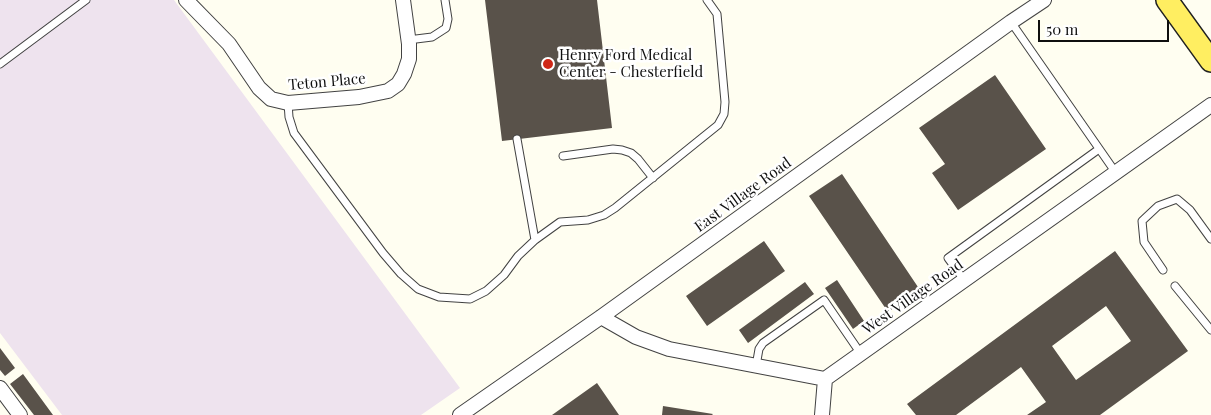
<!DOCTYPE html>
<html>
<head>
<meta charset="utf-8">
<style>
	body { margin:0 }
	#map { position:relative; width:1211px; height:415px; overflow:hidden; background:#fffef1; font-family:"Playfair Display",serif }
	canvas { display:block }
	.scale { position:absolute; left:1038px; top:20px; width:131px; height:22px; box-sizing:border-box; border:2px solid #0f0f0f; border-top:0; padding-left:6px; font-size:15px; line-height:18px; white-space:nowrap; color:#0f0f0f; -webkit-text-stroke:4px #fff; paint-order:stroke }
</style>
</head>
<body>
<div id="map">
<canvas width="1211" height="415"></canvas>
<div class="scale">50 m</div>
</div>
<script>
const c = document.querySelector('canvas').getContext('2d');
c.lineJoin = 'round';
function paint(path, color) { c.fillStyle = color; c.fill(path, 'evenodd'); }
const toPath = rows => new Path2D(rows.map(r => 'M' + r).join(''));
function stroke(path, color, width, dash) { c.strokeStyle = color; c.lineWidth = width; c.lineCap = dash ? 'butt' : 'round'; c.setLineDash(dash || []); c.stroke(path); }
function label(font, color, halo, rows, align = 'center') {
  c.font = font + ' "Playfair Display",serif'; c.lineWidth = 5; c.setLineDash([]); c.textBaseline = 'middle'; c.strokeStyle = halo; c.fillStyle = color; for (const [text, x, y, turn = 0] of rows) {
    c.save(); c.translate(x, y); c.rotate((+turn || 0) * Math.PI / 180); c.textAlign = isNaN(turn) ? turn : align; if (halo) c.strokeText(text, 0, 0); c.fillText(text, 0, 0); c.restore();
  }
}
const industrial = toPath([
	[0,0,174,0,460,388,421,415,62,415,0,333]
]);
const building = toPath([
	[485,0,597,0,612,128,502,141],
	[995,75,1046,149,958,210,932,173,945,164,919,128],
	[842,174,920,290,888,312,809,196],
	[764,241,785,271,707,326,686,296],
	[1115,251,1188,351,1100,415,1027,415,1046,402,1021,367,956,415,916,415,907,404],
	[1106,306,1131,341,1076,380,1052,346],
	[837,280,864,321,853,329,825,288],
	[805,282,814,294,748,343,739,330],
	[0,348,15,368,5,376,0,370],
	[23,374,53,415,34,415,10,384],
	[597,383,619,415,552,415],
	[663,406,713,414,712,415,662,415]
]);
const service = toPath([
	[1011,22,1116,173],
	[408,40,432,37,446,28,448,19,445,0],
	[0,64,86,0],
	[288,103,289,117,294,133,383,253,401,274,418,289,439,297,470,299,486,291,504,275,518,256,535,240,560,222,588,220,604,215,615,208,718,125,724,114,725,102,717,14,707,0],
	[517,139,535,240],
	[563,156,613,149,622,150,631,153,638,159,653,178],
	[1163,270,1144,242,1142,221,1158,206,1177,199,1190,210,1211,239],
	[964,280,948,258,1099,149],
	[1175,286,1211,330],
	[756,366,759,349,763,343,824,300,861,354]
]);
const minor = toPath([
	[186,0,229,44,259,88,271,99,288,103,359,97,388,91,398,84,404,74,409,59,409,44,403,0],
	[601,317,636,337,669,349,825,379,1211,105],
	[0,388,20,415],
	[460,415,601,317,1011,22,1044,0],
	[822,415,825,379]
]);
const primary = toPath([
	[1167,0,1211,61]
]);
const markers = [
	[548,64,6,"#cf2817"]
];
const poiNames = [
	["Henry Ford Medical",559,55],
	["Center - Chesterfield",559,72]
];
const streetNames = [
	["Teton Place",327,82,-5],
	["East Village Road",743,195,-36],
	["West Village Road",913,297,-35]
];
paint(industrial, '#eee3ee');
paint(building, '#59524a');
stroke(service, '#424242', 9);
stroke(minor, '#424242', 16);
stroke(primary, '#202020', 24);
stroke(service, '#fff', 7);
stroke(minor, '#fff', 14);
stroke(primary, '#ffee61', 21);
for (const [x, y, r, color] of markers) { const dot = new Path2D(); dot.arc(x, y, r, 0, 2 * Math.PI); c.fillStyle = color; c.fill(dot); stroke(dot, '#fff', 2); }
label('15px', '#0f0f0f', '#fff', poiNames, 'left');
label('15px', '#0f0f0f', '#fff', streetNames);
</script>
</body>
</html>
